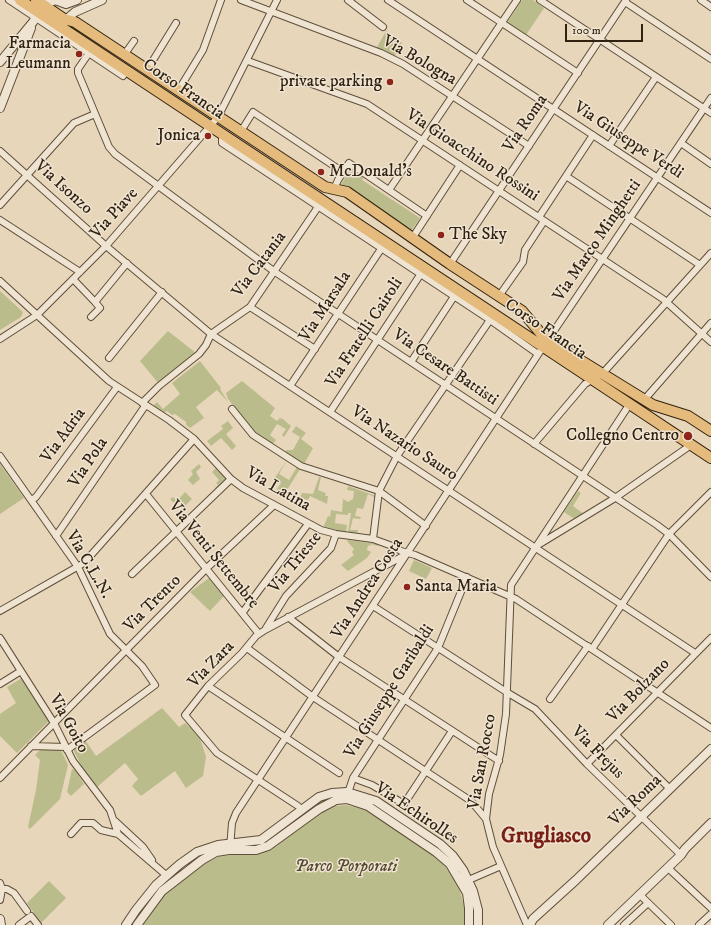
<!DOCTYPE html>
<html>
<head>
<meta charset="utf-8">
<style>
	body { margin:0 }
	#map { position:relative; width:711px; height:925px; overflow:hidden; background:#e7d6ba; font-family:"IM FELL DW Pica",serif }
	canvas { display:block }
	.scale { position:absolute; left:565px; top:24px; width:78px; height:18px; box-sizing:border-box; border:2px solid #302110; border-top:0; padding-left:5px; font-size:12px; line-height:14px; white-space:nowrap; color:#302110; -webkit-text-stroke:3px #efe4d2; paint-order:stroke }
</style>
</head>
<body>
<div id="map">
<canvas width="711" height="925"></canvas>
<div class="scale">100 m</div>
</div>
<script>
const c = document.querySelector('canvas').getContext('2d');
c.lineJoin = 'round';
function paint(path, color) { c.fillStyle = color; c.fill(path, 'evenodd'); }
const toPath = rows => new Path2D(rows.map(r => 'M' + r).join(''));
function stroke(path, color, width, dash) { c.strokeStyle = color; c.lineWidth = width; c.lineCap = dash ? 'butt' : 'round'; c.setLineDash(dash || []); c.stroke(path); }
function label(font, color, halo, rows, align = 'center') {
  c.font = font + ' "IM FELL DW Pica",serif'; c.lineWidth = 3; c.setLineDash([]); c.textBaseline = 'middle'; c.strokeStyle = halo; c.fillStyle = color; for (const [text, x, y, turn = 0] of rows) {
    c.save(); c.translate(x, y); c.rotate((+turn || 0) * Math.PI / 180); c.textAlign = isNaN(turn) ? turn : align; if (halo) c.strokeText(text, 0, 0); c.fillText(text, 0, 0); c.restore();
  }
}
const green = toPath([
	[522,0,533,0,544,8,526,35,507,23],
	[386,31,402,43,395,56,376,49],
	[352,168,364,176,362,180,420,218,411,231,341,184],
	[0,291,23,312,21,317,0,330],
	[168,331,196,353,159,384,140,361],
	[200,361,221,388,220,389,228,402,217,390,196,407,204,418,190,428,186,425,186,422,175,414,172,415,167,411,164,413,152,407,157,402,163,409,180,394,172,383],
	[242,381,275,408,270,416,277,421,280,418,283,419,291,426,284,437,282,435,286,429,277,424,270,435,276,440,272,445,259,437,228,399,226,393],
	[228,421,233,428,226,434,236,446,232,450,221,438,211,446,207,441,223,429,221,426],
	[296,426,306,433,301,439,313,448,304,464,284,453,287,450,293,450,300,437,292,432],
	[287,460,279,474,289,480,297,467,300,469,284,495,276,491,281,483,274,479],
	[0,464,24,498,0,514],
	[199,464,201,467,196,472,200,479,193,485,188,480,193,474,191,471],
	[217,467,228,479,218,490,215,488,218,485,216,483,219,480,212,472],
	[319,477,321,477,318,490,326,493,325,496,328,496,327,504,310,496,308,500,302,498,300,502,298,501,302,493,313,494],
	[348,486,376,496,376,498,368,494,363,509,357,508,355,516,361,517,360,519,353,518,350,530,358,530,357,534,348,533,351,513,348,513,348,515,336,514,335,523,347,525,346,533,323,528,328,516,330,517,331,510,342,512,343,499,348,502,353,499,354,491,347,490],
	[578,491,581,493,573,506,585,515,576,520,564,512],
	[185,492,192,499,184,507,178,502,175,504,170,499,173,497,177,501],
	[348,540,379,544,377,546,371,544,370,546,368,545,367,550,371,552,367,558,348,571,341,565,354,555,352,552,354,549,347,541],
	[414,560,432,568,426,579,409,571],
	[209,578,225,595,210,611,190,592],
	[22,678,49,721,17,753,0,736,0,714,16,703,7,687],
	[162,708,179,727,185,723,199,735,206,757,203,776,186,788,175,771,141,796,132,786,138,779,125,763,97,787,82,767,73,749,85,740,96,756],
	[60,748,68,765,60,799,30,829,28,827,36,790,40,760,35,755,41,749],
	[72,769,75,770,84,784,71,796,67,792],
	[337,795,266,845,243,848,243,844,256,843,321,800],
	[346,805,363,809,371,814,438,857,454,878,460,891,464,906,466,925,142,925,168,891,207,862,218,857,270,849,324,811,336,806],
	[49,881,66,898,41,923,27,903]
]);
const minor = toPath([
	[9,0,123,76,126,71],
	[241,0,381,53,403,64,529,146],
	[348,0,383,27],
	[388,0,711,213],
	[467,0,578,73],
	[540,0,711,113],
	[701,0,711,7],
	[625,2,711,59],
	[89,53,78,69,78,73,109,147,115,154,275,272,657,525,669,534,711,577],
	[124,55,134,41],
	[248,61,367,104,663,299,711,342],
	[147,70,176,23],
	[178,91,203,50,221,0],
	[243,128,253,112,343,172],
	[222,134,222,143,490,320,538,354],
	[681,143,711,164],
	[609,146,656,77],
	[0,151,106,246,211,334,695,653],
	[566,176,700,265],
	[334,189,338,180,349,163,427,216],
	[389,190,517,0],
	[0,205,74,123,95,114],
	[539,217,593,135],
	[0,220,80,272],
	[413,237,460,165],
	[450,264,626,0],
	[73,279,95,302,127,263],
	[0,281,109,381,169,420,194,439,231,479,243,488,321,530,336,534,373,539,395,547,401,551,415,555,516,599,711,728],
	[499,296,523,262,525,250,544,221],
	[250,307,315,349],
	[91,317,100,308,95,302],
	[0,339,37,315,106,246,218,117,277,0],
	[109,358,162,292],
	[411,362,455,295],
	[290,386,383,246],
	[644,400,711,323],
	[142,403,159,386,199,354,206,345,211,334,250,307,320,204],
	[232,409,253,435,301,466,379,491,426,526],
	[330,412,422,272],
	[534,444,585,384,603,373,711,253],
	[0,456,78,567,110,634,142,666,155,685,67,750],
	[146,494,259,634],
	[32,500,36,497,117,387],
	[56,536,145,406],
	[373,539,379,491,397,456,492,317],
	[538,545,615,498,691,445],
	[132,574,231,479],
	[373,606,508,693,535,709,587,764,681,855],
	[0,611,84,563,194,439],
	[243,612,308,524],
	[288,617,339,657,499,761],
	[266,628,286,596,331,548,336,534],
	[0,638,54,723,73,761,110,810,118,834],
	[247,648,313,697,471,801,486,819],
	[592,649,669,534,711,492],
	[0,684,21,671],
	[208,686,339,773],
	[550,699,588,646],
	[616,735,670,789],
	[31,746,66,747],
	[587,764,711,638],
	[0,778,209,566,273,506],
	[353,778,372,785,404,804,452,731],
	[347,796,353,778,438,648,467,577],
	[298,806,217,753,185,715,208,686,242,653,256,636,265,630,407,554],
	[115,821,143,847,152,860],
	[71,834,81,823,93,823,101,830,118,834,166,875],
	[230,848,232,823,236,813,539,353,711,98],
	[668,868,711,908],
	[464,882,501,866],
	[0,883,2,889,0,900],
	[0,889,7,889,14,893,27,911],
	[639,894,671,925],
	[19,925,31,916,38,925],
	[527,925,493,847,486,819,489,794,500,755,506,714,511,585,629,405],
	[624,925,648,903],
	[699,925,711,914]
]);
const tertiary = toPath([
	[62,23,75,12,102,0],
	[0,62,33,22,44,5,55,0,66,4,77,0],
	[0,108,31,28],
	[0,919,1,925],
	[126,925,136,910,156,885,180,864,197,852,218,845,261,840,319,797,332,793,347,792,376,801,440,844,453,856,463,870,473,891,478,910,478,925],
	[137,925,162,891,202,860,216,852,229,850,256,850,268,846,319,809,336,800,347,799,368,806,436,852,450,864,467,893,469,908,469,925],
	[530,925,533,919,576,880,711,749],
	[608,925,681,855,685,849,711,823]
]);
const primary = toPath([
	[20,0,711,458],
	[36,0,64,19,75,22,325,187,347,192,450,264,522,311,543,336,554,344,653,405,688,416,711,431]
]);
const markers = [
	[79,54,4,"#8f2418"],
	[390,82,4,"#8f2418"],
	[208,136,4,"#8f2418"],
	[321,172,4,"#8f2418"],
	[441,235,4,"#8f2418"],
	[688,436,5,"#8f2418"],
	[407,587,4,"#8f2418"]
];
const poiNames = [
	["Farmacia",71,44],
	["Leumann",71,64],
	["private parking",382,82],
	["Jonica",200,136],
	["McDonald's",329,172,"left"],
	["The Sky",449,235,"left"],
	["Collegno Centro",679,436],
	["Santa Maria",415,587,"left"]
];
const streetNames = [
	["Via Bologna",419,61,30],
	["Corso Francia",183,90,34],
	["Via Roma",526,124,-56],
	["Via Giuseppe Verdi",628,141,33],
	["Via Gioacchino Rossini",472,156,33],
	["Via Isonzo",63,188,42],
	["Via Piave",115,214,-48],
	["Via Marco Minghetti",598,241,-56],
	["Via Catania",260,265,-53],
	["Via Marsala",326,307,-57],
	["Corso Francia",545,330,34],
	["Via Fratelli Cairoli",365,333,-57],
	["Via Cesare Battisti",445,368,34],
	["Via Adria",64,436,-54],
	["Via Nazario Sauro",404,444,33],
	["Via Pola",89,463,-56],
	["Via Latina",278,490,30],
	["Via Venti Settembre",213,555,51],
	["Via Trieste",296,563,-51],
	["Via C.L.N.",88,565,60],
	["Via Andrea Costa",368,589,-57],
	["Via Trento",153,604,-45],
	["Via Zara",212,665,-46],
	["Via Bolzano",639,691,-46],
	["Via Giuseppe Garibaldi",390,692,-58],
	["Via Goito",68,724,61],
	["Via Frejus",597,753,45],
	["Via San Rocco",483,762,-80],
	["Via Roma",636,801,-44],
	["Via Echirolles",416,814,34]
];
const parkNames = [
	["Parco Porporati",346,867]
];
const districtNames = [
	["Grugliasco",546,838]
];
paint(green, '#bbbc8c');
stroke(minor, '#5e4e3a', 8);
stroke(tertiary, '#5e4e3a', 10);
stroke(primary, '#302110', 12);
stroke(minor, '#efe4d2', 6);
stroke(tertiary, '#efe4d2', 8);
stroke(primary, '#e4bb7d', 10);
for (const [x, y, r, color] of markers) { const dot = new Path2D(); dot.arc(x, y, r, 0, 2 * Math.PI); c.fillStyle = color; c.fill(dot); stroke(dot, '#efe4d2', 1.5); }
label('17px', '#302110', '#efe4d2', poiNames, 'right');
label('17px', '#302110', '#efe4d2', streetNames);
label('italic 17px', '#53482f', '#efe4d2', parkNames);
label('bold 21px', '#7a1f14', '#efe4d2', districtNames);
</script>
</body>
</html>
